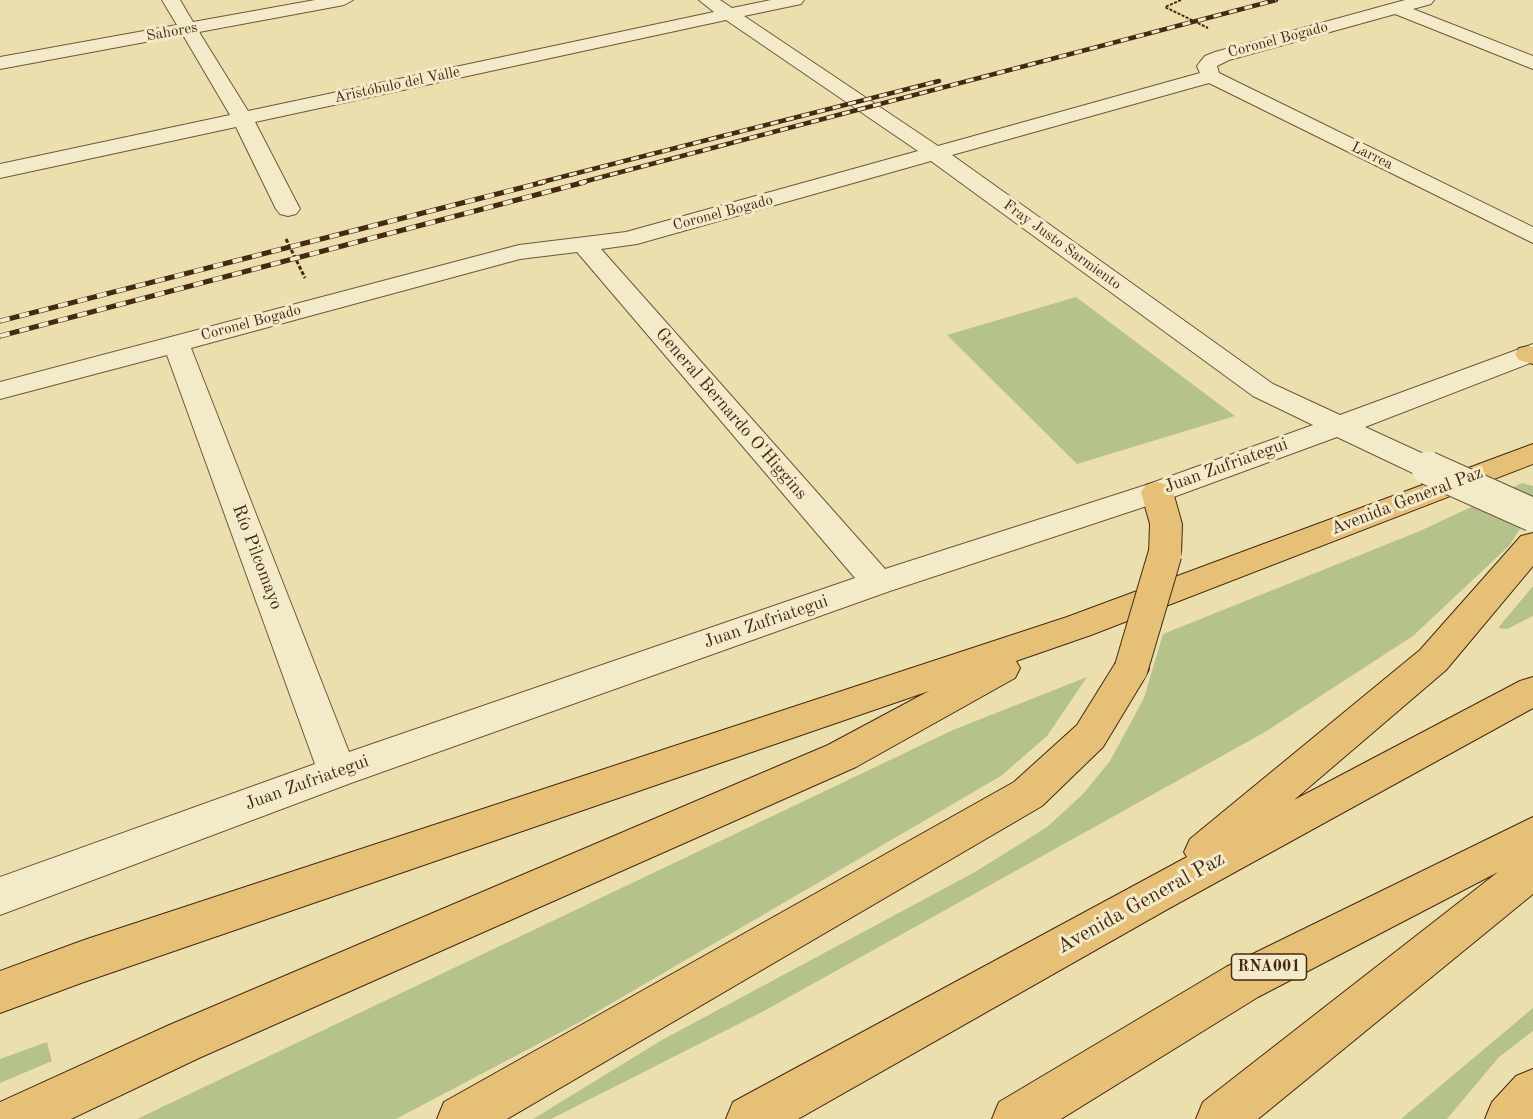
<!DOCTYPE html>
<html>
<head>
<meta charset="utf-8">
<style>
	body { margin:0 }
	canvas { display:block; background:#ecdfae }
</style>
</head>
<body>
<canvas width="1533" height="1119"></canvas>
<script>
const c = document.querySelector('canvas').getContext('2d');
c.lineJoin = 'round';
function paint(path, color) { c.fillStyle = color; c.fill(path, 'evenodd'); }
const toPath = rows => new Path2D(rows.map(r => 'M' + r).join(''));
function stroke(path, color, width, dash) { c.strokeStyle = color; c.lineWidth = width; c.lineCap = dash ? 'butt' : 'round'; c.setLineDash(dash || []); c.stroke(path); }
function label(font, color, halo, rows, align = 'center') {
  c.font = font + ' "Old Standard TT",serif'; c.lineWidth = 6; c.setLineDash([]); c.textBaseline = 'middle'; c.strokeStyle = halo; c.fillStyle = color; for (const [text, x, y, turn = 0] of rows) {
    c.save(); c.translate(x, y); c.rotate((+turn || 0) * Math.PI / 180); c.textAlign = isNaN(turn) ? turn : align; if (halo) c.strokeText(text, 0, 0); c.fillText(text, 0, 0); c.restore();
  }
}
const green = toPath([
	[1076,297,1235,416,1077,464,947,335],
	[1522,483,1533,486,1533,507,1510,545,1413,636,1265,732,764,1011,551,1119,533,1119,662,1040,975,872,1047,827,1083,794,1110,761,1144,698,1163,634,1420,531],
	[1533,586,1533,616,1507,629,1498,628],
	[1087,677,1047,736,1001,776,576,1024,396,1119,137,1119,953,730],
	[1533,1008,1533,1031,1499,1057,1447,1119,1401,1119],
	[47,1042,52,1061,0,1083,0,1059]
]);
const pathFar1 = toPath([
	[1181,0,1165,7,1208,28]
]);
const path = toPath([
	[286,239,305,278]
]);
const minor = toPath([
	[162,0,180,0,193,22,315,0,353,0,344,5,199,32,248,111,714,12,699,0,720,0,732,8,771,0,804,0,801,4,744,16,938,146,1200,73,1197,66,1200,62,1205,56,1215,52,1405,0,1434,0,1431,4,1413,9,1533,56,1533,69,1395,14,1229,60,1217,66,1219,73,1533,227,1533,243,1209,83,952,155,1273,384,1340,415,1533,344,1533,362,1365,427,1439,461,1443,468,1439,475,1428,478,1417,475,1337,437,1168,499,890,591,351,783,0,915,0,877,315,764,167,355,0,399,0,382,519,245,626,232,918,151,726,20,255,122,300,209,296,214,288,216,280,214,276,209,236,127,0,178,0,164,230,115,183,35,0,69,0,57,177,25,162,0],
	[931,161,1253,396,1313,425,1146,485,885,569,601,249,637,244,931,161],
	[577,252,855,578,349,752,191,348,520,259,577,252]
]);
const highway = toPath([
	[1529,346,1533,347,1533,364,1519,360,1515,354,1519,348,1529,346],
	[1533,444,1533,464,1091,635,1016,661,1020,668,1015,678,856,767,199,1058,71,1119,0,1119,0,1102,167,1026,828,745,929,691,84,982,0,1013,0,971,84,940,1067,617,1533,444],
	[1157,482,1168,485,1173,492,1182,524,1181,554,1177,562,1165,565,1153,562,1149,554,1150,524,1141,492,1146,485,1157,482],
	[1533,533,1533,566,1446,670,1294,800,1520,681,1533,677,1533,708,1166,910,798,1119,726,1119,733,1102,1187,857,1184,852,1190,839,1420,650,1521,536,1533,533],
	[1131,655,1144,659,1149,669,1144,679,1103,747,1042,806,507,1119,437,1119,444,1102,1014,782,1077,725,1118,659,1131,655],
	[1533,817,1533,894,1258,1119,1196,1119,1203,1102,1498,872,1258,997,1061,1119,992,1119,999,1102,1226,967,1533,817],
	[1533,1069,1533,1119,1485,1119,1492,1102,1516,1076,1533,1069]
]);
const railFar1 = toPath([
	[538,183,939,81],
	[579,183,1276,0]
]);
const rail = toPath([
	[0,321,544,182],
	[0,336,585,182]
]);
const minorBridge = toPath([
	[1428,468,1533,515]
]);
const highwayBridge = toPath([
	[1131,669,1165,554]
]);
const farStreetnames = [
	["Sahores",172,32,-10],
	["Coronel Bogado",1278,40,-15],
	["Aristóbulo del Valle",397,85,-12],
	["Larrea",1372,156,26],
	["Coronel Bogado",723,213,-15],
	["Fray Justo Sarmiento",1062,245,36],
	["Coronel Bogado",251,323,-15]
];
const shields = [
	[1269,967,75]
];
const shieldNames = [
	["RNA001",1269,967]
];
const streetNames = [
	["General Bernardo O'Higgins",731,414,49],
	["Juan Zufriategui",1226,466,-20],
	["Avenida General Paz",1407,501,-21],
	["Río Pilcomayo",257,557,69],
	["Juan Zufriategui",766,622,-19],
	["Juan Zufriategui",307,783,-20]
];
const nearStreetnames = [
	["Avenida General Paz",1141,903,-29]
];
paint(green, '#b6c28c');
stroke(minor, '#6f563a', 2);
stroke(highway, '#452913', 2);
stroke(pathFar1, '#452913', 2, [3, 1.5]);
stroke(path, '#452913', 3, [4, 2]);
paint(minor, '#f3eaca');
paint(highway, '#e6c077');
stroke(railFar1, '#452913', 4.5);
stroke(rail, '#452913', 5);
stroke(railFar1, '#f3eaca', 3, [8]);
stroke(rail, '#f3eaca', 4, [10]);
stroke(minorBridge, '#6f563a', 35, []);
stroke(highwayBridge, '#452913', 35, []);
stroke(minorBridge, '#f3eaca', 33);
stroke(highwayBridge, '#e6c077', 33);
label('15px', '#452913', '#f3eaca', farStreetnames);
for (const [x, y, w] of shields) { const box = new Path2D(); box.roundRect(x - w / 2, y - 13, w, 26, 4.5); c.fillStyle = '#f3eaca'; c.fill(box); stroke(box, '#452913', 1.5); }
label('bold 16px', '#452913', null, shieldNames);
label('18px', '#452913', '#f3eaca', streetNames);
label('21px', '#452913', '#f3eaca', nearStreetnames);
</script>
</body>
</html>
